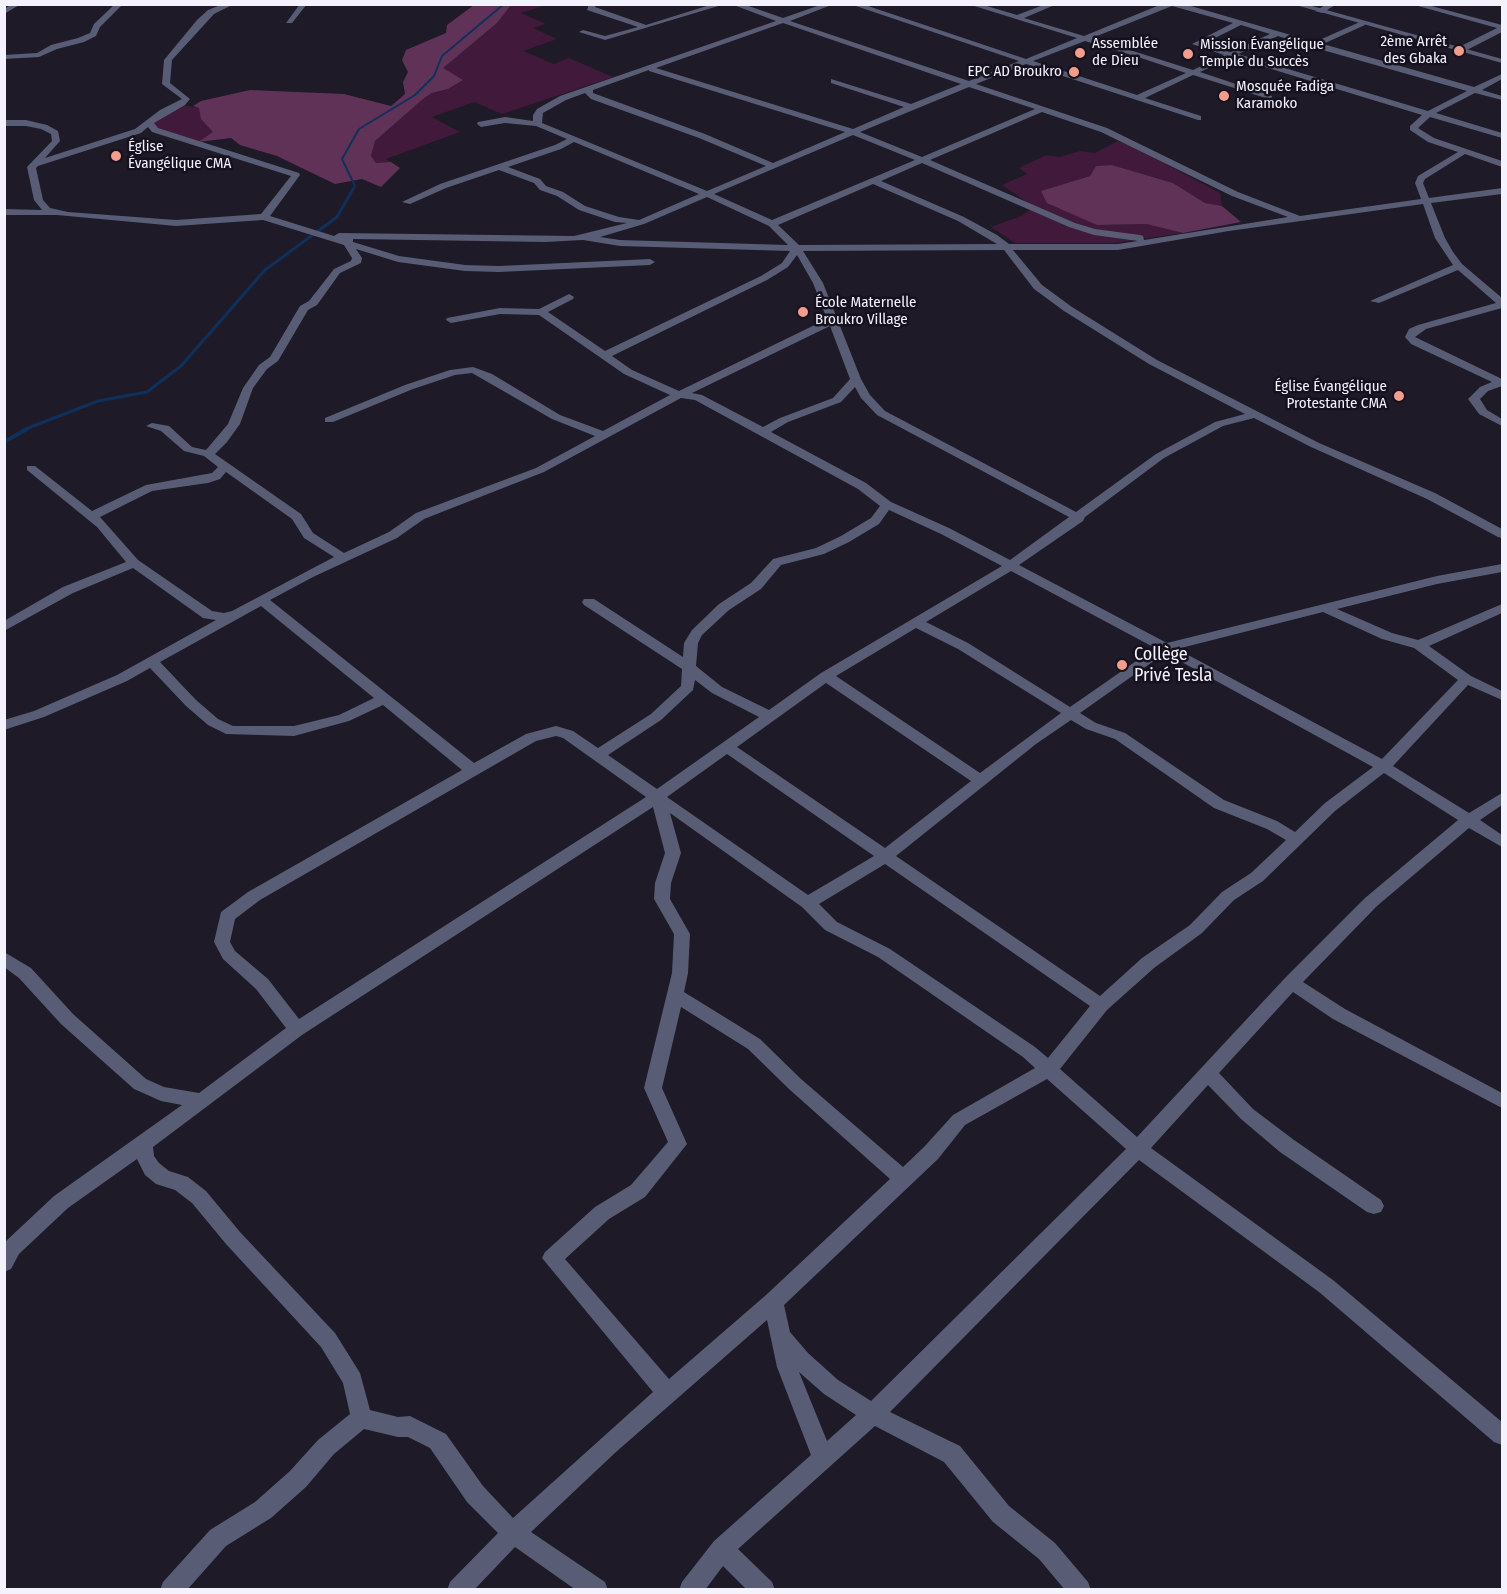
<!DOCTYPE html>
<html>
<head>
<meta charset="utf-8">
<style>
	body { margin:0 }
	#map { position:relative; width:1507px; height:1594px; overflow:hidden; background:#1e1a27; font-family:"Fira Sans Condensed",sans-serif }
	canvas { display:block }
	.frame { position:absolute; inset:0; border:6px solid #f4f2fc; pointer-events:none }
</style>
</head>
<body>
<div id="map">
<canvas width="1507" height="1594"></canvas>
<div class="frame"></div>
</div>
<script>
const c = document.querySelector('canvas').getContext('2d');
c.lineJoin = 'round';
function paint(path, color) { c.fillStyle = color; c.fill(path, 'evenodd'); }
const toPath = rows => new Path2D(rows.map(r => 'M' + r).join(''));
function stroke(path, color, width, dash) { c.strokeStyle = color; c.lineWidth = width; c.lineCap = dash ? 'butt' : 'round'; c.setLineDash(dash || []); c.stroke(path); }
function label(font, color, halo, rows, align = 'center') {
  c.font = font + ' "Fira Sans Condensed",sans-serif'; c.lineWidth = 5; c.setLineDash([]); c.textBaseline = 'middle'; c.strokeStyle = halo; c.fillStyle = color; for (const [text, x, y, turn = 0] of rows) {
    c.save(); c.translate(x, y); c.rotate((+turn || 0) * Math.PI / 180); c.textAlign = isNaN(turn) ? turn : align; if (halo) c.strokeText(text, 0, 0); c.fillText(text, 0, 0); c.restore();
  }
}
const green = toPath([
	[540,4,543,6,521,13,546,24,533,28,557,39,523,51,554,64,569,58,613,77,502,114,474,102,432,117,460,132,386,159,391,162,376,163,371,156,375,141,423,99,432,93,448,89,462,80,442,68,497,23,511,5],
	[182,105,199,108,213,132,198,142,153,130,150,124],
	[1118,141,1134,147,1220,193,1222,206,1205,203,1173,183,1112,165,1096,166,1090,176,1042,191,1097,225,1146,224,1183,233,1114,243,1015,243,991,227,1021,216,1034,207,1002,185,1027,174,1019,168,1046,155,1060,157,1080,151,1095,153]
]);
const forest = toPath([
	[474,5,511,5,497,23,443,68,463,80,448,89,432,93,423,99,375,141,371,156,376,163,391,162,400,168,381,187,362,179,335,184,277,156,240,145,231,138,198,142,213,132,201,119,199,108,193,106,201,101,250,90,344,94,391,106,405,94,403,82,408,72,402,60,406,50,446,33,447,25],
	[1112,165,1173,183,1205,203,1222,206,1241,222,1183,233,1146,224,1097,225,1047,203,1041,191,1090,176,1096,166]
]);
const streamFar2 = toPath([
	[352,191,355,186,342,159,359,129,415,95,434,76,442,56,504,4]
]);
const streamFar1 = toPath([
	[23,430,98,401,147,392,181,366,265,270,337,217,353,189]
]);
const stream = toPath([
	[4,442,27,429]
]);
const minor = toPath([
	[12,4,21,4,4,14,4,9,12,4],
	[115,4,123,4,100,27,96,36,84,42,57,49,39,57,4,59,4,55,37,53,51,45,78,38,90,33,94,24,115,4],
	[223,4,234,4,214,14,172,60,170,83,190,99,185,105,154,123,158,128,299,173,300,175,270,216,334,236,339,233,574,236,627,223,615,222,579,210,557,196,540,190,534,183,499,170,446,188,410,204,402,202,440,184,555,145,567,139,536,126,505,123,481,127,477,124,478,122,505,117,533,121,533,115,537,109,560,96,776,21,731,4,743,4,783,18,823,4,834,4,790,21,969,81,1019,61,850,4,862,4,1026,59,1077,38,968,4,980,4,1017,15,1046,4,1057,4,1024,18,1084,36,1162,4,1184,4,1315,42,1362,21,1365,25,1323,44,1474,87,1502,74,1502,79,1482,90,1502,96,1502,100,1475,93,1436,113,1502,133,1502,138,1430,117,1418,128,1434,138,1502,161,1502,167,1465,154,1425,179,1423,183,1429,198,1502,188,1502,194,1431,203,1445,238,1453,252,1462,264,1502,298,1502,308,1426,329,1415,337,1502,379,1502,386,1488,391,1480,399,1487,410,1502,419,1502,426,1479,414,1468,399,1480,387,1492,382,1411,344,1405,337,1409,329,1418,325,1496,303,1458,270,1379,303,1370,301,1453,265,1435,238,1423,204,1229,231,1118,250,1013,250,1042,285,1072,307,1157,360,1319,443,1435,493,1502,529,1502,538,1498,537,1427,499,1311,447,1254,418,1223,426,1164,458,1085,517,1083,521,1019,565,1167,643,1437,576,1502,564,1502,572,1437,584,1337,609,1392,633,1418,640,1502,604,1502,613,1429,646,1471,676,1502,691,1502,700,1468,685,1393,766,1469,813,1502,793,1502,805,1480,820,1502,835,1502,847,1469,828,1377,906,1303,982,1345,1009,1502,1093,1502,1108,1333,1019,1293,992,1219,1073,1253,1109,1294,1140,1381,1200,1384,1206,1381,1212,1374,1214,1367,1212,1280,1152,1241,1119,1208,1085,1151,1148,1333,1280,1502,1422,1502,1445,1494,1442,1319,1292,1139,1160,890,1412,960,1446,1009,1506,1055,1543,1088,1582,1091,1590,1065,1590,1039,1559,993,1522,944,1462,875,1426,738,1549,772,1582,775,1590,747,1590,723,1566,705,1590,679,1590,682,1582,714,1541,811,1455,777,1367,767,1320,616,1452,531,1532,605,1582,608,1590,576,1590,515,1547,474,1590,447,1590,450,1582,498,1533,467,1502,430,1448,408,1437,398,1437,364,1429,334,1454,306,1487,271,1518,226,1546,187,1590,160,1590,163,1582,210,1530,255,1502,290,1471,318,1440,350,1414,343,1383,321,1347,226,1244,192,1203,175,1190,156,1184,145,1175,137,1159,68,1208,19,1254,11,1269,4,1272,5,1242,54,1196,182,1105,161,1101,134,1089,61,1024,19,978,4,967,4,952,31,968,73,1014,146,1079,164,1087,199,1093,286,1028,256,989,223,959,214,942,221,912,248,892,462,770,383,705,349,721,294,736,226,734,208,725,186,706,150,668,127,681,44,717,4,730,4,720,34,711,117,675,216,620,203,618,133,568,73,593,4,631,4,621,63,587,126,562,97,527,27,470,27,466,35,466,92,511,146,485,212,473,218,467,204,456,184,451,161,431,146,426,152,423,169,426,192,447,206,450,228,424,243,388,259,365,270,357,300,306,309,301,334,269,351,261,352,258,344,245,263,220,176,226,57,215,4,215,4,209,42,210,34,200,27,167,52,141,51,134,41,129,26,126,4,126,4,120,26,120,47,125,58,131,60,141,45,158,135,129,160,110,182,99,162,84,164,60,197,20,208,10,223,4],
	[1172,6,1233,23,1192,44,1224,55,1193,70,1092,38,1172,6],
	[783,23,961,84,911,104,831,79,831,83,904,107,853,129,656,68,783,23],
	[1241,25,1270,34,1231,52,1203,44,1241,25],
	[1278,36,1312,47,1467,91,1428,111,1238,54,1278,36],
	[1085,41,1138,57,1186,73,1137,95,1033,61,1085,41],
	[1232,57,1422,115,1410,126,1410,130,1428,142,1458,152,1418,176,1415,183,1421,199,1300,216,1238,192,1107,128,976,84,1026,64,1198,120,1201,120,1201,116,1145,98,1193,75,1272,100,1272,96,1200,72,1232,57],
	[649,70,649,71,845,132,773,163,705,134,593,93,593,90,649,70],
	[969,87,1035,109,922,157,860,132,969,87],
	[585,93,591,99,699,138,766,166,707,191,542,123,543,113,566,100,585,93],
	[1042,112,1101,132,1232,196,1288,217,1144,240,1143,236,1140,235,1095,229,1075,223,930,160,1042,112],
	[148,127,152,132,291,176,261,214,176,220,68,212,50,208,43,200,36,168,38,166,141,133,148,127],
	[853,135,915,160,772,220,714,194,853,135],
	[574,142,699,194,639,220,619,217,585,206,563,192,546,186,540,179,508,167,561,149,574,142],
	[922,163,1069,227,1094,235,1138,241,1118,244,1009,244,997,235,964,217,881,181,922,163],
	[873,184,958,221,997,244,799,245,778,225,873,184],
	[707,197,769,226,788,245,620,240,600,237,644,224,707,197],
	[353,239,545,242,583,240,620,246,790,251,782,263,761,276,605,351,548,312,573,299,574,297,569,294,539,309,500,308,447,318,446,320,451,323,500,314,539,315,624,374,670,395,603,431,560,415,492,374,473,367,450,370,405,385,325,418,325,422,333,422,413,389,455,375,472,373,552,419,595,436,536,468,416,513,389,532,344,553,313,533,301,514,215,454,227,442,240,424,253,388,267,369,278,361,308,310,317,305,340,273,361,263,362,258,356,249,398,262,465,271,499,272,650,265,655,262,650,259,499,266,465,265,399,256,353,242,353,239],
	[1004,250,1034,289,1064,311,1149,364,1245,414,1215,422,1156,454,1076,512,885,411,870,395,861,379,823,283,803,251,1004,250],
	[797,255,813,283,827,319,679,391,632,370,612,356,767,280,788,267,797,255],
	[830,326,850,379,833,398,780,418,763,427,702,395,692,393,830,326],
	[855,387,861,398,877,415,1069,517,1010,560,949,528,891,502,866,483,771,432,788,422,841,402,855,387],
	[681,398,695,400,858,489,880,506,871,518,841,536,816,548,773,559,751,583,719,604,692,630,684,643,683,657,594,599,584,599,582,602,584,605,682,669,681,686,651,714,598,748,573,731,556,726,526,734,474,763,270,600,313,577,397,538,424,519,544,472,681,398],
	[226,472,292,519,304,538,334,557,232,611,224,613,212,611,138,560,100,517,152,491,208,483,220,479,226,472],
	[889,510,941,534,1002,566,821,673,769,710,722,687,696,666,698,643,702,635,729,610,761,589,781,565,824,554,849,542,879,524,889,510],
	[1011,571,1155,648,1070,707,968,643,926,622,1011,571],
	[261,606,374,698,339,715,294,726,233,726,218,719,196,700,160,662,261,606],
	[1323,612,1382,639,1414,648,1458,680,1382,759,1177,649,1323,612],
	[916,628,958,649,1061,713,980,773,836,676,916,628],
	[1165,653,1189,666,1373,767,1325,803,1295,832,1277,821,1224,800,1125,733,1096,723,1080,713,1165,653],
	[695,680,712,693,759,717,657,789,608,755,661,720,693,690,695,680],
	[826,683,971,781,885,848,737,747,826,683],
	[1071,720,1086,729,1115,739,1214,808,1267,829,1286,840,1251,873,1222,892,1190,925,1142,958,1100,996,896,856,1036,744,1071,720],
	[556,736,563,738,646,797,299,1019,268,979,235,951,230,942,235,919,260,900,536,741,556,736],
	[727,754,874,856,808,895,667,797,727,754],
	[1384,773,1458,820,1365,898,1285,978,1137,1137,1060,1069,1107,1010,1154,968,1202,933,1234,900,1263,881,1335,811,1384,773],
	[653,807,665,853,655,883,654,899,674,934,672,973,644,1088,668,1142,631,1185,595,1207,545,1252,542,1258,653,1392,513,1518,483,1486,446,1434,410,1416,398,1417,370,1410,360,1373,335,1333,240,1232,206,1191,188,1177,169,1171,159,1163,154,1156,153,1147,302,1035,653,807],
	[670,813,802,907,825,930,878,957,1023,1057,1035,1068,953,1115,924,1147,903,1167,801,1079,760,1039,684,992,688,973,690,934,670,899,671,883,681,853,670,813],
	[885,864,1090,1006,1048,1058,1035,1047,890,949,837,922,819,904,885,864],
	[681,1007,748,1049,789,1089,890,1179,766,1295,669,1379,565,1259,609,1219,645,1197,687,1144,662,1088,681,1007],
	[1047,1079,1126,1149,871,1401,838,1380,808,1353,790,1332,784,1305,938,1159,965,1125,1047,1079],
	[799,1372,824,1394,856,1415,827,1441,799,1372],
	[300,4,307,4,292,23,286,23,300,4],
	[589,4,597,4,595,7,646,25,713,4,725,4,605,40,579,32,583,30,605,36,638,27,587,10,589,4],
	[1327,4,1337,4,1322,13,1315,11,1327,4],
	[1411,4,1424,4,1502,25,1502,32,1463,52,1457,52,1457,48,1497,28,1411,4]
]);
const tertiary = toPath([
	[1292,4,1305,4,1502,59,1502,63,1292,4]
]);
const markers = [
	[1459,51,6,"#f49d8c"],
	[1080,53,6,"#f49d8c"],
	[1188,54,6,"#f49d8c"],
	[1074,72,6,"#f49d8c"],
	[1224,96,6,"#f49d8c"],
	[116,156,6,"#f49d8c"],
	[803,312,6,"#f49d8c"],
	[1399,396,6,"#f49d8c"],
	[1122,665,6,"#f49d8c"]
];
const farPoinames = [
	["2ème Arrêt",1447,42,"right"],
	["des Gbaka",1447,59,"right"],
	["Assemblée",1092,44],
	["de Dieu",1092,61],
	["Mission Évangélique",1200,45],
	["Temple du Succès",1200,62],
	["EPC AD Broukro",1062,72,"right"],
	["Mosquée Fadiga",1236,87],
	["Karamoko",1236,104],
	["Église",128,147],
	["Évangélique CMA",128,164],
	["École Maternelle",815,303],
	["Broukro Village",815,320],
	["Église Évangélique",1387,387,"right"],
	["Protestante CMA",1387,404,"right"]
];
const poiNames = [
	["Collège",1134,655],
	["Privé Tesla",1134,676]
];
paint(green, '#41193b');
paint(forest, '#613258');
stroke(streamFar2, '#10305c', 2);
stroke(streamFar1, '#10305c', 3);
stroke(stream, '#10305c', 4);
paint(minor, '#585c74');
paint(tertiary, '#585c74');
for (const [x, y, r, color] of markers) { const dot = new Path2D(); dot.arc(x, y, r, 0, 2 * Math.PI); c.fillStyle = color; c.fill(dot); stroke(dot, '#15111e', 2); }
label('15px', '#f4f2fc', '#15111e', farPoinames, 'left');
label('18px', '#f4f2fc', '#15111e', poiNames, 'left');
</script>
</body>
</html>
